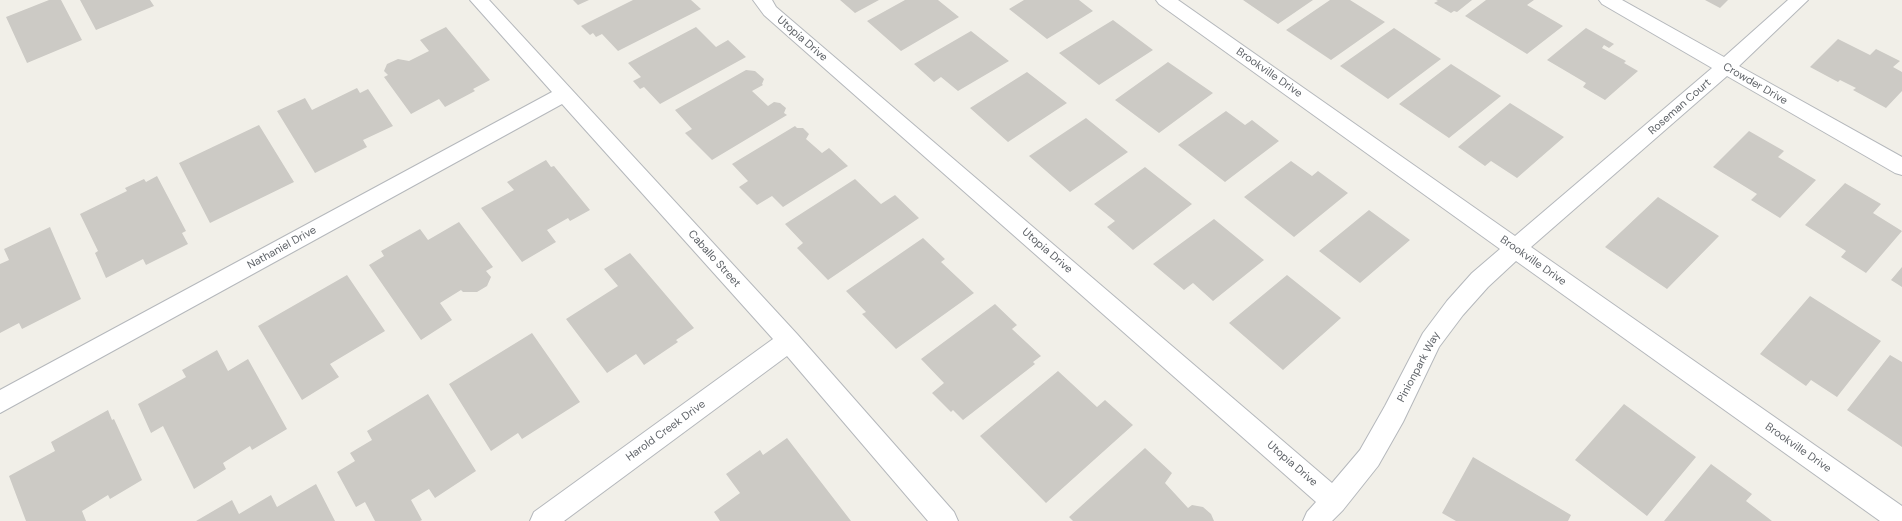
<!DOCTYPE html>
<html>
<head>
<meta charset="utf-8">
<style>
	body { margin:0 }
	canvas { display:block; background:#f1efe8 }
</style>
</head>
<body>
<canvas width="1902" height="521"></canvas>
<script>
const c = document.querySelector('canvas').getContext('2d');
c.lineJoin = 'round';
function paint(path, color) { c.fillStyle = color; c.fill(path, 'evenodd'); }
const toPath = rows => new Path2D(rows.map(r => 'M' + r).join(''));
function stroke(path, color, width, dash) { c.strokeStyle = color; c.lineWidth = width; c.lineCap = dash ? 'butt' : 'round'; c.setLineDash(dash || []); c.stroke(path); }
function label(font, color, halo, rows, align = 'center') {
  c.font = font + ' "DM Sans",sans-serif'; c.lineWidth = 3; c.setLineDash([]); c.textBaseline = 'middle'; c.strokeStyle = halo; c.fillStyle = color; for (const [text, x, y, turn = 0] of rows) {
    c.save(); c.translate(x, y); c.rotate((+turn || 0) * Math.PI / 180); c.textAlign = isNaN(turn) ? turn : align; if (halo) c.strokeText(text, 0, 0); c.fillText(text, 0, 0); c.restore();
  }
}
const building = toPath([
	[49,0,61,0,82,40,27,63,6,17],
	[80,0,150,0,154,6,96,30],
	[573,0,589,0,578,5],
	[633,0,691,0,701,9,618,51,602,34,596,37,593,33,590,35,581,26],
	[840,0,879,0,855,13],
	[905,0,938,0,959,17,901,51,867,21],
	[1024,0,1079,0,1093,11,1047,39,1009,9],
	[1243,0,1313,0,1278,24],
	[1330,0,1350,0,1385,22,1331,60,1286,30],
	[1436,0,1472,0,1457,12,1454,11,1451,13,1434,3,1438,1],
	[1486,0,1534,0,1527,5,1563,26,1527,54,1465,16],
	[1705,0,1728,0,1720,8],
	[1113,20,1153,50,1099,85,1059,53],
	[446,27,490,80,473,89,475,91,445,107,439,99,411,114,384,77,388,75,384,71,387,64,398,59,409,61,429,51,420,40],
	[696,27,716,47,728,40,746,57,660,104,644,87,640,89,633,81,641,77,628,63],
	[1394,28,1441,59,1388,99,1340,66],
	[1586,28,1614,44,1609,48,1604,45,1602,48,1626,61,1624,63,1638,71,1605,100,1583,87,1586,83,1547,60],
	[971,31,1009,61,958,91,941,77,934,82,914,64],
	[1838,39,1870,55,1876,49,1900,61,1893,67,1902,72,1902,91,1886,108,1853,90,1856,88,1840,80,1838,82,1810,67],
	[1168,62,1213,93,1159,133,1115,100],
	[1451,64,1501,96,1449,138,1399,104],
	[746,70,755,71,764,79,762,84,763,85,752,91,768,106,774,102,780,103,786,108,784,113,787,115,712,160,685,133,692,129,675,110],
	[1027,72,1067,103,1008,142,970,108],
	[357,88,360,93,368,89,393,126,363,140,367,147,315,173,277,111,305,98,312,110],
	[1510,103,1564,137,1517,178,1491,161,1485,166,1458,147],
	[1226,111,1245,125,1252,120,1279,141,1225,182,1178,145],
	[1086,118,1128,152,1070,192,1029,156],
	[259,125,294,182,210,223,179,163],
	[795,126,797,128,803,128,809,134,806,139,822,153,829,148,848,166,783,207,772,196,757,205,739,187,748,181,732,164],
	[1749,131,1784,151,1778,157,1816,180,1780,218,1751,200,1757,194,1713,167],
	[546,160,551,167,554,166,590,210,570,221,568,218,547,230,556,242,522,262,481,208,514,190,507,182],
	[1291,161,1312,176,1318,171,1348,193,1294,237,1244,197],
	[1145,167,1192,204,1133,250,1107,227,1115,221,1094,204],
	[157,176,186,231,182,233,188,244,146,265,143,259,106,278,95,253,98,251,80,214,127,191,125,188,144,179,146,182],
	[855,179,881,204,895,195,919,218,828,280,797,248,803,243,785,224],
	[1845,183,1881,204,1873,213,1902,231,1866,273,1841,257,1846,251,1805,225],
	[1658,197,1719,236,1667,289,1605,247],
	[1369,210,1410,240,1360,283,1319,251],
	[1214,219,1264,260,1213,301,1193,283,1184,290,1153,264],
	[459,222,493,267,486,271,491,277,487,286,477,292,463,292,461,290,440,303,452,320,421,340,369,265,384,256,381,251,420,229,428,240],
	[50,227,81,299,22,329,19,323,0,333,0,264,9,260,4,249],
	[923,238,945,259,941,262,974,293,896,349,862,314,866,312,846,291],
	[630,253,694,328,676,340,678,342,644,365,636,354,607,373,566,319,618,286,604,269],
	[1902,267,1902,287,1891,280],
	[347,275,385,331,330,364,339,377,302,400,258,326],
	[1287,275,1341,318,1283,370,1229,323],
	[1810,296,1881,341,1837,397,1811,380,1806,386,1760,354],
	[995,304,1017,325,1012,329,1041,356,1033,362,1035,364,963,420,953,410,951,412,932,393,944,383,921,359],
	[532,333,580,402,522,439,518,433,491,451,449,384],
	[217,350,228,371,248,359,287,429,252,450,250,446,223,463,226,469,194,489,163,426,151,433,138,404,186,377,182,370],
	[1890,355,1902,362,1902,447,1847,410],
	[1058,371,1097,407,1105,400,1133,425,1046,503,980,436],
	[428,394,476,471,435,498,429,489,411,500,422,520,420,521,375,521,365,502,356,507,337,472,355,461,350,453,372,440,367,431],
	[1624,404,1696,457,1647,516,1575,460],
	[108,410,112,420,114,419,142,480,110,499,108,495,82,511,86,521,26,521,9,476,55,451,51,442],
	[787,438,851,521,720,521,714,512,740,493,726,474,760,450,763,455],
	[1145,448,1172,473,1165,483,1188,508,1192,505,1203,507,1211,514,1214,521,1073,521,1069,517],
	[1473,457,1571,515,1568,521,1456,521,1442,513],
	[1711,464,1752,494,1746,501,1772,521,1664,521],
	[316,484,335,521,196,521,232,500,239,514,271,495,277,507]
]);
const street = toPath([
	[470,0,489,0,797,334,954,512,958,521,928,521,787,356,564,521,530,521,534,512,773,339,562,104,0,413,0,390,552,92,470,0],
	[753,0,772,0,776,7,1332,483,1360,450,1385,406,1423,333,1447,301,1472,273,1500,249,1159,4,1156,0,1178,0,1515,236,1712,68,1602,4,1599,0,1622,0,1724,57,1788,0,1808,0,1739,66,1902,157,1902,175,1895,173,1727,76,1531,247,1902,506,1902,521,1880,521,1516,261,1488,287,1463,315,1439,347,1403,422,1378,466,1343,510,1332,521,1303,521,1307,512,1316,502,764,15,753,0]
]);
const streetNames = [
	["Utopia Drive",802,39,41],
	["Brookville Drive",1269,73,35],
	["Crowder Drive",1755,84,30],
	["Roseman Court",1680,107,-41],
	["Nathaniel Drive",282,248,-29],
	["Utopia Drive",1047,251,41],
	["Caballo Street",714,259,48],
	["Brookville Drive",1533,261,35],
	["Pinionpark Way",1419,367,-62],
	["Harold Creek Drive",666,431,-36],
	["Brookville Drive",1798,448,35],
	["Utopia Drive",1292,464,41]
];
paint(building, '#cccac5');
stroke(street, '#b5b8bc', 2);
paint(street, '#fff');
label('11px', '#5f6368', '#fff', streetNames);
</script>
</body>
</html>
